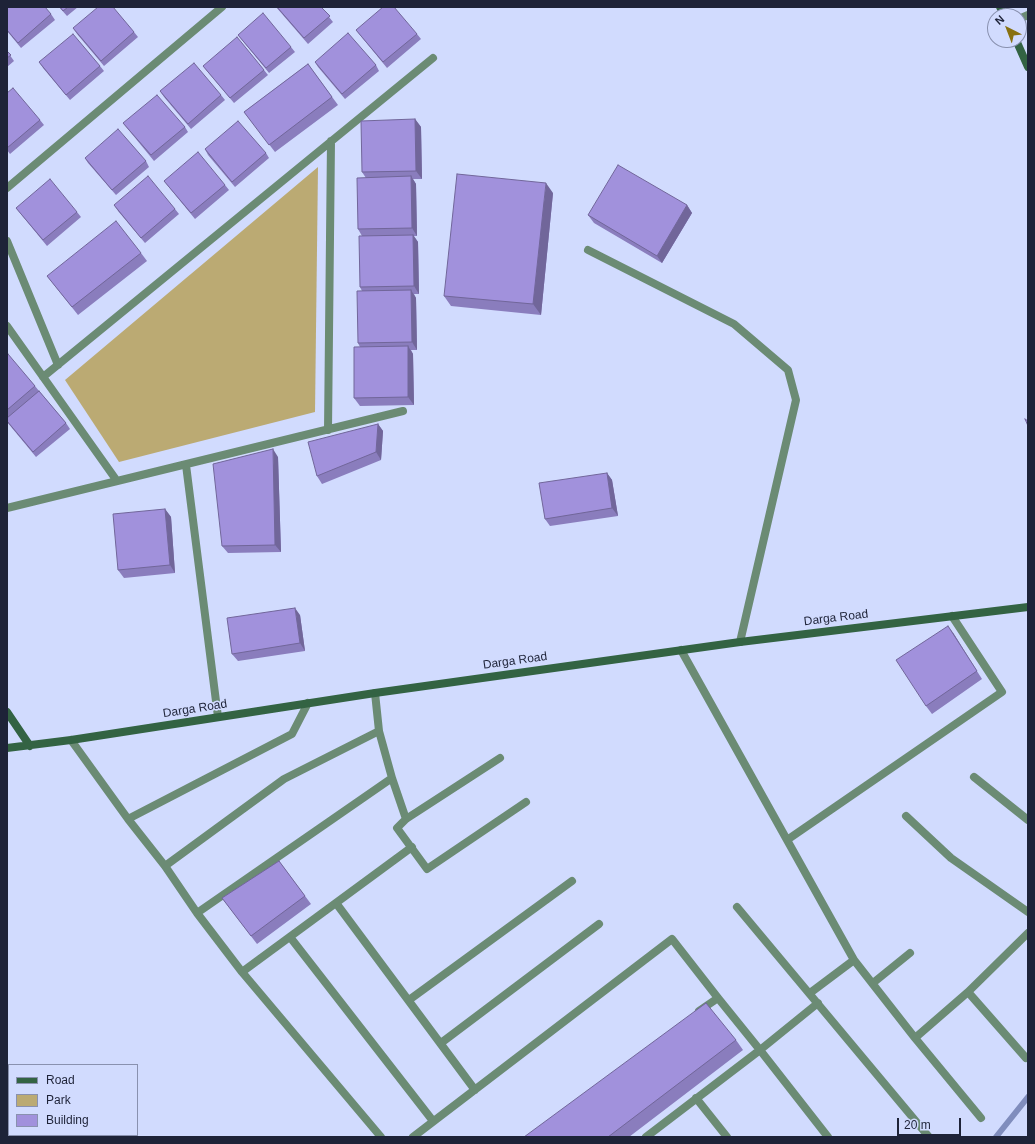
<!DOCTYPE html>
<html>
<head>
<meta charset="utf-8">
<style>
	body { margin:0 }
	#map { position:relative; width:1035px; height:1144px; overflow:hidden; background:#d1dbfe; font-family:Helvetica,sans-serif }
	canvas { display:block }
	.frame { position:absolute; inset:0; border:8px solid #1e2338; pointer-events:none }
	.legend { position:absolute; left:8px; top:1064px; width:130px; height:72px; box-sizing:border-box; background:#d1dbfe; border:1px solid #8991af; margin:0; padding:5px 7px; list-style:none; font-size:12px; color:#1e2338 }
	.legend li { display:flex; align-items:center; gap:8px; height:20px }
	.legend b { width:20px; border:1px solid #8991af }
	.north { position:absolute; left:987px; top:8px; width:40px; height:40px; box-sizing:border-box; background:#d1dbfe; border:1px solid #8991af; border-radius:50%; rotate:318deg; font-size:11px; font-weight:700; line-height:16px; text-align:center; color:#1e2338 }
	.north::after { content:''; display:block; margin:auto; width:14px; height:18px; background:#887010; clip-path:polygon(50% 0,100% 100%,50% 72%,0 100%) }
	.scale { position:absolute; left:897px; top:1118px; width:64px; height:18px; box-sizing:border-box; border:2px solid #1e2338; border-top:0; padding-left:5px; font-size:12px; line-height:14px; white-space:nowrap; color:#1e2338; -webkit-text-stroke:3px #d1dbfe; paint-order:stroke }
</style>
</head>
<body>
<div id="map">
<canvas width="1035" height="1144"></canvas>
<div class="frame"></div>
<ul class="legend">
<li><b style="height:5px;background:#336343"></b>Road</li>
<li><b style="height:11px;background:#bbaa73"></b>Park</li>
<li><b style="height:11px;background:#a191dc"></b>Building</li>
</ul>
<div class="north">N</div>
<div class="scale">20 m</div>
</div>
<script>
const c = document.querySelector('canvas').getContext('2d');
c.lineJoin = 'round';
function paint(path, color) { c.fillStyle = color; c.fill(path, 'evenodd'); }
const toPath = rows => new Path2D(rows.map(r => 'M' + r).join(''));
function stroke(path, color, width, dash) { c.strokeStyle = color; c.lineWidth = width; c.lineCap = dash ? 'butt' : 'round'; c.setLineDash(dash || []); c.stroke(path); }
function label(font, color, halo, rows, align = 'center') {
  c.font = font + ' Helvetica,sans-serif'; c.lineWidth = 3.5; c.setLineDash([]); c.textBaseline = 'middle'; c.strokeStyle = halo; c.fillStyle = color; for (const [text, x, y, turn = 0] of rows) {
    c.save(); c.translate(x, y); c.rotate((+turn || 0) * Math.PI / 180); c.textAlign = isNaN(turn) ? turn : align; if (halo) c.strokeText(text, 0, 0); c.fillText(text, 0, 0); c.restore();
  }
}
const green = toPath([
	[318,167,315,412,119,462,65,380]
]);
const stream = toPath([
	[996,1137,1028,1097]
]);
const lane = toPath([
	[588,250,734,324,788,370,796,400,740,642]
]);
const street = toPath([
	[1019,19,1028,15],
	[7,188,222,7],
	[7,241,58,365],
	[7,326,117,481],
	[43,377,433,58],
	[328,430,331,141],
	[186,465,218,717],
	[7,508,403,411],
	[681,650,854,960],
	[375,693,379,731,392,778,406,819],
	[71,740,128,819,165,866,197,913,242,972,381,1137],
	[500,758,406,819,397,828,427,869,526,802],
	[974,777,1028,820],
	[906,816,951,858,1028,912],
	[128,819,292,734,308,703],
	[787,840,1002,692,952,616],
	[165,866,284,779,379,731],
	[336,903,475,1090],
	[737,907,929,1137],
	[197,913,392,778],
	[290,937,433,1121],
	[242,972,412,847],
	[873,983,910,953],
	[968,992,1026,1058],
	[810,993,854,960,915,1038,981,1118],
	[409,1000,572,881],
	[699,1011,718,998],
	[915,1038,968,992,1028,933],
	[441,1043,599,924],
	[696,1098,727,1137],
	[413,1137,672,939,718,998,760,1050,828,1137],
	[646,1137,760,1050,818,1003]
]);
const secondary = toPath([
	[1000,7,1004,16],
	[1016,40,1028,67],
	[7,712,30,746],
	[7,748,71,740,375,693,740,642,1028,607]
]);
const wall = toPath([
	[7,7,51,14,55,20,21,48,7,31],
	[59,7,78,7,67,16],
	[276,7,321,7,333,22,308,44],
	[73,28,134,32,138,37,104,66,77,34],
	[356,30,417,34,421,39,387,68,360,35],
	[238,35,291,47,295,52,269,73],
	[7,51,14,61,7,67],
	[39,62,100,66,104,71,70,100,43,68],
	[315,62,376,65,379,71,345,99,318,67],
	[308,64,338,105,275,152,244,112],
	[203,66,264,70,268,75,234,103,207,71],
	[160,91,221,95,225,100,191,129,164,97],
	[7,93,40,120,44,125,10,154,7,150],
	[415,119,421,127,422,179,413,179,416,184,417,236,414,236,418,242,419,294,414,294,416,298,417,350,411,350,413,354,414,405,360,406,354,398,360,347,358,343,362,291,360,287,362,236,358,229,366,178,362,172],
	[123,123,185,127,188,132,154,161,127,128],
	[205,149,266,153,269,158,235,187,208,155],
	[85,158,146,161,149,167,116,195,88,163],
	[164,181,225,185,229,190,195,219,168,186],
	[553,193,541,315,451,306,444,296],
	[114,205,175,209,179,214,145,243,118,211],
	[687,205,692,213,662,263,594,223,588,215],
	[16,208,77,212,81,217,47,246,20,213],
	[141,253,147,261,78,315,47,276],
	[7,355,35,386,39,391,66,423,70,429,36,457,7,422],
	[378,424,383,431,381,460,322,484,317,476],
	[278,457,281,552,228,553,222,546],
	[607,473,612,480,618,516,550,526,545,519],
	[165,509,171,517,175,573,124,578,118,570],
	[300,615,305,651,238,661,232,654],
	[948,626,982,679,932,714,926,706],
	[279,861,311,904,257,944,222,898],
	[736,1040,743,1050,629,1137,524,1137]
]);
const shadedWall = toPath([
	[415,119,421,127,422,179,416,171],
	[411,176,416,184,417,236,412,228],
	[546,183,553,193,541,315,533,304],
	[687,205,692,213,662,263,657,256],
	[413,235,418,242,419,294,414,286],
	[411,290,416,298,417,350,412,342],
	[408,346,413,354,414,405,408,397],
	[378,424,383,431,381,460,376,452],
	[273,449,278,457,281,552,275,545],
	[607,473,612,480,618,516,612,508],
	[165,509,171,517,175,573,170,565],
	[295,608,300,615,305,651,300,643],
	[948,626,954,634,982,679,977,671]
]);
const building = toPath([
	[7,7,45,7,51,14,18,43,7,30,7,7],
	[60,7,68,7,63,11,60,7],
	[98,7,113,7,134,32,101,61,73,28,98,7],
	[277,7,321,7,330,16,304,38,277,7],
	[383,7,394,7,417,34,383,62,356,30,383,7],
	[263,13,291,47,266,68,238,35,263,13],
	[348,33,376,65,342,94,315,62,348,33],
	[73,34,100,66,66,95,39,62,73,34],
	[237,37,264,70,230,98,203,66,237,37],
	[7,51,11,55,7,58,7,51],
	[194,63,221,95,188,124,160,91,194,63],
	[308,64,332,97,269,145,244,112,308,64],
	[13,88,40,120,7,148,7,93,13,88],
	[157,95,185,127,151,155,123,123,157,95],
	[415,119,416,171,362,172,361,121,415,119],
	[238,121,266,153,232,182,205,149,238,121],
	[118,129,146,161,112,190,85,158,118,129],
	[198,152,225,185,191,213,164,181,198,152],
	[618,165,687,205,657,256,588,215,618,165],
	[457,174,546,183,533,304,444,296,457,174],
	[148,176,175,209,141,238,114,205,148,176],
	[411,176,412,228,358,229,357,178,411,176],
	[50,179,77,212,43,240,16,208,50,179],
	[116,221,141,253,72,307,47,276,116,221],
	[413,235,414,286,360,287,359,236,413,235],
	[411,290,412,342,358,343,357,291,411,290],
	[408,346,408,397,354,398,354,347,408,346],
	[8,354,35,386,7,410,7,355,8,354],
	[39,391,66,423,33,452,7,421,7,418,39,391],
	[1025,419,1028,421,1028,426,1025,419],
	[378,424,376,452,317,476,308,442,378,424],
	[273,449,275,545,222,546,213,464,273,449],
	[607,473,612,508,545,519,539,483,607,473],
	[165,509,170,565,118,570,113,514,165,509],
	[295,608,300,643,232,654,227,618,295,608],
	[948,626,977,671,926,706,896,660,948,626],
	[279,861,305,896,251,936,222,898,279,861],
	[706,1003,736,1040,608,1137,524,1137,706,1003]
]);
const streetNames = [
	["Darga Road",836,618,-7],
	["Darga Road",515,661,-8],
	["Darga Road",195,709,-9]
];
paint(green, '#bbaa73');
stroke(stream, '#808dbd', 6);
stroke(lane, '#6b8b74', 8);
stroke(street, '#6b8b74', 8);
stroke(secondary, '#336343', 8);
paint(wall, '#8a7dbd');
paint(shadedWall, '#71669a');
paint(building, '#a191dc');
stroke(building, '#71669a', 1);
label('12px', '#1e2338', '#d1dbfe', streetNames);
</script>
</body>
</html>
